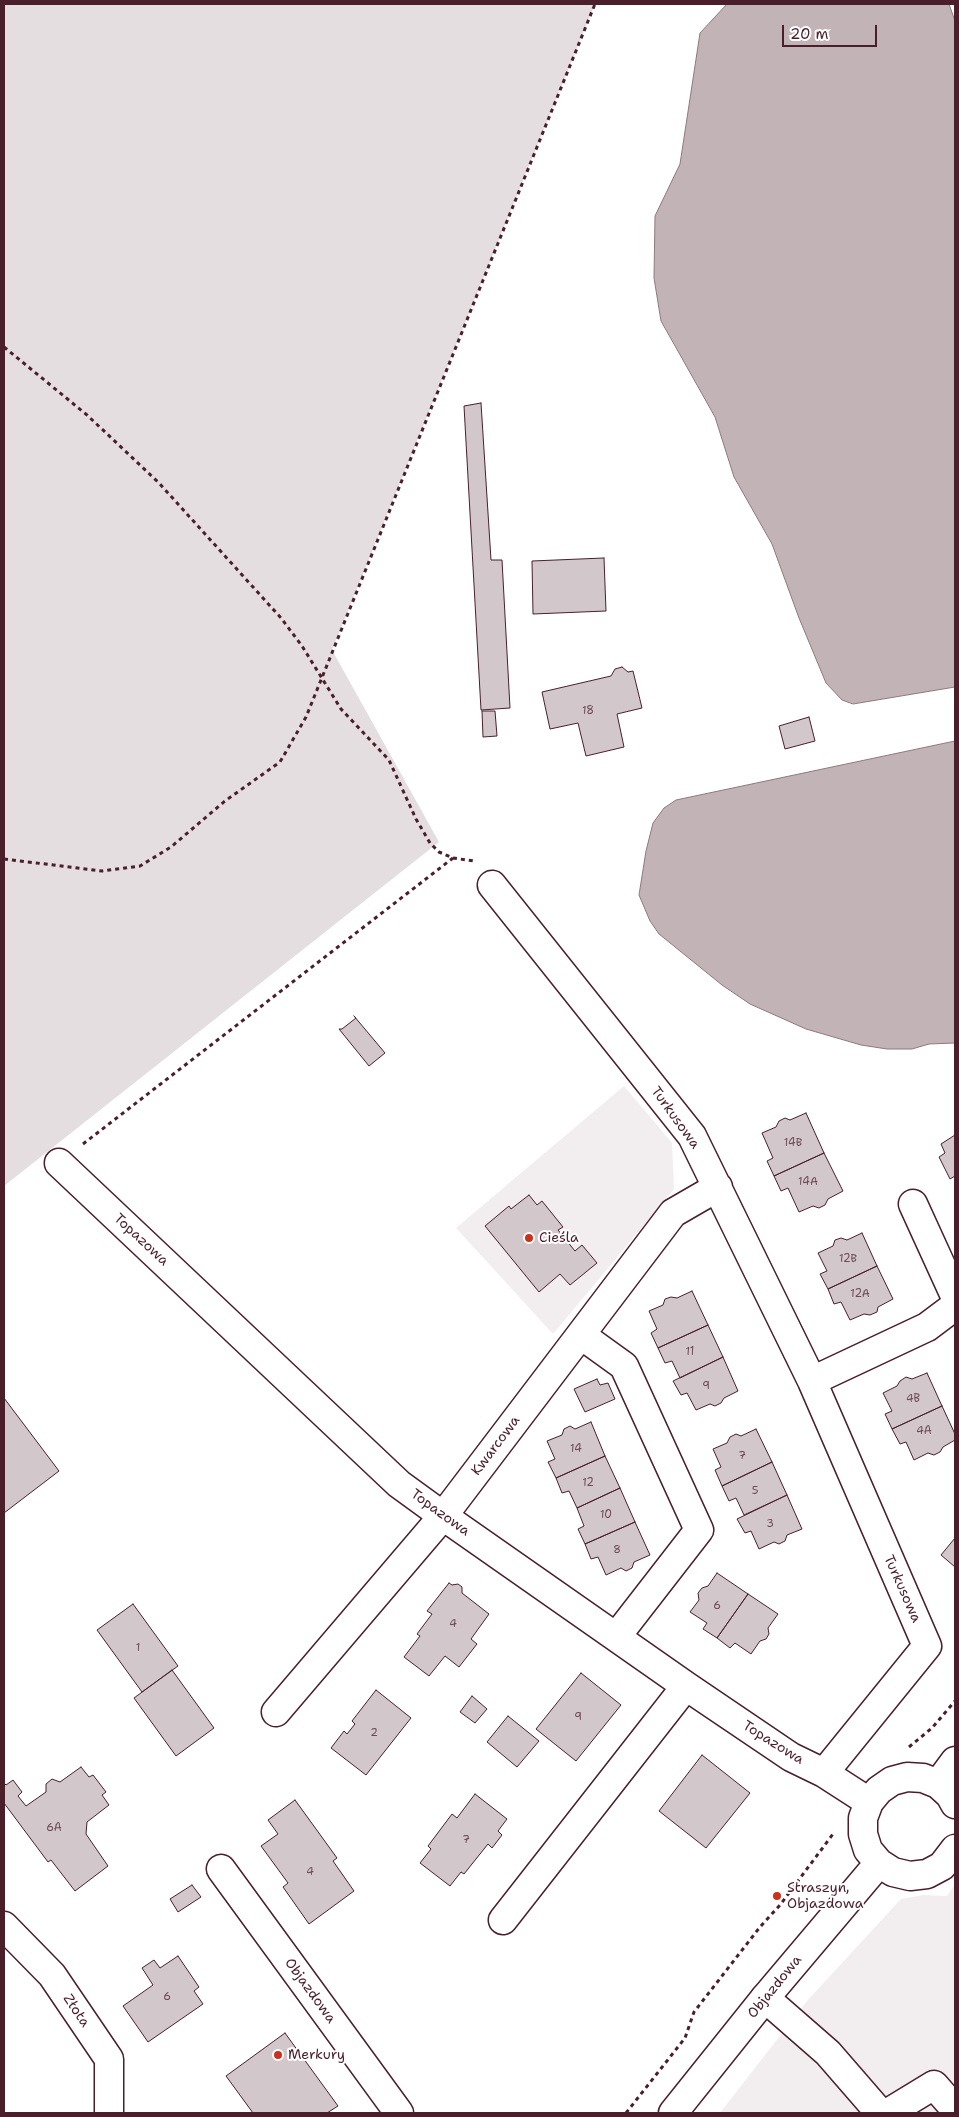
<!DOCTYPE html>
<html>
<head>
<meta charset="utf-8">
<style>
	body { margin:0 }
	#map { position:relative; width:959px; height:2117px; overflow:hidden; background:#fff; font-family:"Shantell Sans",sans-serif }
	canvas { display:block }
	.frame { position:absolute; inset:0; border:5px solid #4a1f2b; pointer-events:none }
	.scale { position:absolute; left:782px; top:25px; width:95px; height:22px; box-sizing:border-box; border:2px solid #4a1f2b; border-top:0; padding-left:6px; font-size:15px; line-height:18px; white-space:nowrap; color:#4a1f2b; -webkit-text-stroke:4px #fff; paint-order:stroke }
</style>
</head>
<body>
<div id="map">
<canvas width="959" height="2117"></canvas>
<div class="frame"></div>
<div class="scale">20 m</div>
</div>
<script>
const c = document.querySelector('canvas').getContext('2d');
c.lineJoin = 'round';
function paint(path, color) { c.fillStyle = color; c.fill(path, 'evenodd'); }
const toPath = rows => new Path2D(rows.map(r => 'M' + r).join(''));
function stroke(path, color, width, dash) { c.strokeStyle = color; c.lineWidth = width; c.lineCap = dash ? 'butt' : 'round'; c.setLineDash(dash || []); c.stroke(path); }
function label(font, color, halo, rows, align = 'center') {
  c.font = font + ' "Shantell Sans",sans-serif'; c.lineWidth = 4; c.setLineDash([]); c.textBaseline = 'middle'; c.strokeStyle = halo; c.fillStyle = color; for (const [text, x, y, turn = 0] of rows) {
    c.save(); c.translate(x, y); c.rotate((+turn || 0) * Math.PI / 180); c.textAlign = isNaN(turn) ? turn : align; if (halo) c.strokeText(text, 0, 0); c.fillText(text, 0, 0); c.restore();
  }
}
const built = toPath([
	[624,1086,672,1143,674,1189,553,1334,456,1228],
	[955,1884,955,2113,720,2113,807,2001,901,1899,923,1895,947,1896]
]);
const green = toPath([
	[4,4,595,4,332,650,439,842,4,1186]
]);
const water = toPath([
	[727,4,949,4,955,21,955,687,853,704,842,700,826,683,799,618,772,544,734,477,715,417,661,321,654,278,655,216,680,164,700,33,727,4],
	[955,741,955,1043,929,1044,912,1049,887,1049,861,1045,806,1029,750,1004,722,985,659,934,650,921,639,895,646,851,653,823,664,808,676,800,955,741]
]);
const building = toPath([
	[481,403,491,560,502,560,510,708,481,710,464,406,481,403],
	[604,558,606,611,533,614,532,561,604,558],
	[622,667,628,672,633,671,642,708,617,714,624,747,586,756,578,723,550,729,542,692,611,676,615,669,622,667],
	[482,711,495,711,497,736,483,737,482,711],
	[809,717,815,741,785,749,779,726,809,717],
	[354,1016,385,1053,369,1066,339,1029,342,1029,356,1018,354,1016],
	[806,1113,824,1153,774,1176,767,1161,773,1158,762,1133,776,1127,779,1121,785,1118,790,1120,806,1113],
	[955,1135,955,1176,950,1179,939,1157,945,1153,941,1144,955,1135],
	[824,1153,843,1191,828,1199,825,1205,819,1208,813,1206,799,1212,788,1188,781,1191,774,1176,824,1153],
	[529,1195,537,1205,542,1201,563,1227,558,1230,575,1251,582,1245,597,1263,570,1285,560,1274,539,1292,485,1226,509,1206,511,1209,529,1195],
	[862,1233,877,1266,828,1289,820,1274,827,1271,818,1253,833,1246,835,1240,841,1238,847,1240,862,1233],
	[877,1266,893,1299,878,1307,877,1312,870,1315,864,1314,850,1320,841,1302,834,1304,828,1289,877,1266],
	[692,1291,708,1325,658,1348,651,1333,657,1329,649,1311,663,1305,665,1299,671,1297,677,1298,692,1291],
	[708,1325,723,1357,680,1378,672,1361,665,1363,658,1348,708,1325],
	[723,1357,738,1391,724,1398,721,1403,715,1406,710,1404,696,1410,687,1393,681,1395,673,1381,723,1357],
	[927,1373,942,1406,892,1429,885,1414,892,1411,883,1393,897,1386,900,1381,906,1377,912,1379,927,1373],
	[597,1379,600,1385,608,1383,615,1399,585,1412,574,1389,597,1379],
	[4,1398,59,1471,4,1513,4,1398],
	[942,1406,955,1434,955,1440,943,1447,940,1452,934,1455,928,1453,914,1460,906,1442,900,1444,892,1429,942,1406],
	[591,1422,605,1456,556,1478,548,1462,555,1459,547,1441,562,1435,564,1429,570,1426,575,1429,591,1422],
	[756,1429,772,1462,722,1486,715,1470,721,1467,713,1449,727,1443,730,1437,736,1434,741,1436,756,1429],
	[605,1456,620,1488,577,1508,569,1491,562,1493,556,1478,605,1456],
	[772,1462,787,1495,744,1515,736,1498,729,1501,722,1486,772,1462],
	[620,1488,635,1522,585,1544,578,1529,584,1526,577,1508,620,1488],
	[787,1495,802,1529,787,1535,785,1541,779,1544,774,1542,759,1549,751,1531,745,1533,737,1519,787,1495],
	[635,1522,650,1555,634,1562,632,1568,626,1571,621,1568,606,1575,598,1557,591,1559,585,1544,635,1522],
	[955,1538,955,1567,941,1555,955,1538],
	[717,1573,748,1594,717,1638,703,1629,707,1623,690,1612,699,1600,698,1593,702,1588,708,1586,717,1573],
	[449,1583,452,1585,458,1584,462,1587,462,1593,489,1614,471,1639,477,1644,459,1667,445,1656,429,1676,404,1657,420,1636,417,1634,432,1614,427,1611,449,1583],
	[748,1594,778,1614,768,1628,769,1634,766,1639,760,1641,751,1654,735,1643,730,1648,717,1638,748,1594],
	[133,1604,178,1666,142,1692,97,1630,133,1604],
	[172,1670,214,1728,176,1756,134,1698,172,1670],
	[581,1673,621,1705,576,1761,536,1729,581,1673],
	[376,1690,411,1718,366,1775,331,1748,344,1731,347,1734,355,1724,352,1721,376,1690],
	[472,1696,487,1709,475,1723,460,1712,472,1696],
	[508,1716,539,1741,517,1767,487,1742,508,1716],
	[702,1755,750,1793,706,1848,659,1811,702,1755],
	[81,1767,89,1777,93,1775,106,1792,102,1795,109,1805,87,1822,86,1834,108,1866,75,1891,51,1860,48,1862,4,1803,4,1783,6,1785,13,1780,22,1792,18,1796,26,1806,46,1792,46,1784,52,1779,60,1782,81,1767],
	[475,1794,507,1819,498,1831,502,1835,492,1848,488,1844,464,1874,461,1872,450,1886,420,1863,431,1849,428,1846,452,1814,457,1818,475,1794],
	[295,1800,337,1858,333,1861,354,1891,309,1924,283,1887,288,1883,261,1846,278,1834,268,1820,295,1800],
	[192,1885,201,1897,178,1912,170,1899,192,1885],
	[178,1956,199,1987,194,1991,203,2004,148,2042,123,2006,153,1985,142,1968,154,1960,160,1968,178,1956],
	[285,2033,338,2106,327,2113,253,2113,226,2076,285,2033]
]);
const path = toPath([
	[4,347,87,415,159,483,281,618,302,646,341,709,389,760,416,819,430,843,439,852,453,858,474,861],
	[4,859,102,871,140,866,171,847,225,801,280,762,306,717,595,4],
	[83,1144,453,858],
	[909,1747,932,1728,955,1701],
	[626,2113,685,2038,694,2012,760,1927,780,1905,833,1834]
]);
const minor = toPath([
	[492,885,692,1136,812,1381,927,1646,824,1773],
	[59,1163,399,1484,443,1516,686,1686,791,1757,824,1773,869,1802],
	[913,1204,955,1296],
	[581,1335,624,1366,699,1530,616,1637],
	[812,1381,927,1327,955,1306],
	[276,1712,443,1516,673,1213,718,1187],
	[221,1869,399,2113],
	[503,1920,686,1686],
	[4,1926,52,1975,109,2059,109,2113],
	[765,1998,828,2053,880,2113],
	[888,2113,934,2085,955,2109]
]);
const major = toPath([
	[938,1784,955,1761],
	[955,1804,950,1795,938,1784,923,1778,907,1777,892,1781,879,1790,869,1802,863,1818,863,1834,868,1850,879,1863,893,1872,910,1876,927,1874,942,1866,955,1849],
	[673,2113,765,1998,879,1863]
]);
const markers = [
	[529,1238,5,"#c8321e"],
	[777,1896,5,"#c8321e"],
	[278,2055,5,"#c8321e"]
];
const numberNames = [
	["18",588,711],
	["14B",793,1143],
	["14A",808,1182],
	["12B",848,1259],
	["12A",860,1294],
	["11",690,1352],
	["9",706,1386],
	["4B",913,1399],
	["4A",924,1431],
	["14",576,1449],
	["7",742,1456],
	["12",588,1483],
	["5",755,1491],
	["10",606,1515],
	["3",770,1524],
	["8",617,1550],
	["6",717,1606],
	["4",453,1624],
	["1",138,1648],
	["9",578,1717],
	["2",374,1733],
	["6A",54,1828],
	["7",466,1840],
	["4",310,1872],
	["6",167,1997]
];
const streetNames = [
	["Turkusowa",675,1118,54],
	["Topazowa",141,1240,43],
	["Kwarcowa",496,1446,-53],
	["Topazowa",440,1513,36],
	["Turkusowa",902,1589,66],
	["Topazowa",773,1743,32],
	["Objazdowa",775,1987,-51],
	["Objazdowa",310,1991,54],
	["Złota",76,2011,56]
];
const poiNames = [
	["Cieśla",539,1238],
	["Straszyn,",787,1888],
	["Objazdowa",787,1904],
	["Merkury",288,2055]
];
paint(built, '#f2eeef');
paint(green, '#e5dee0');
paint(water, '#c1b3b6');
stroke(water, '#91787e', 1);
paint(building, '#d2c7cb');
stroke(building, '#4a1f2b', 1);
stroke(minor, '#4a1f2b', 31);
stroke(major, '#4a1f2b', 31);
stroke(path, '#4a1f2b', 3, [4, 4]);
stroke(minor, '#fff', 28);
stroke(major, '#fff', 28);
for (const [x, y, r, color] of markers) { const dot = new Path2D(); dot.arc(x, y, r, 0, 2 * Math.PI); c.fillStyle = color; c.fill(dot); stroke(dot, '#fff', 2); }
label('11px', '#6c4953', null, numberNames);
label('14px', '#4a1f2b', '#fff', streetNames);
label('14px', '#4a1f2b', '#fff', poiNames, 'left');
</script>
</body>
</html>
